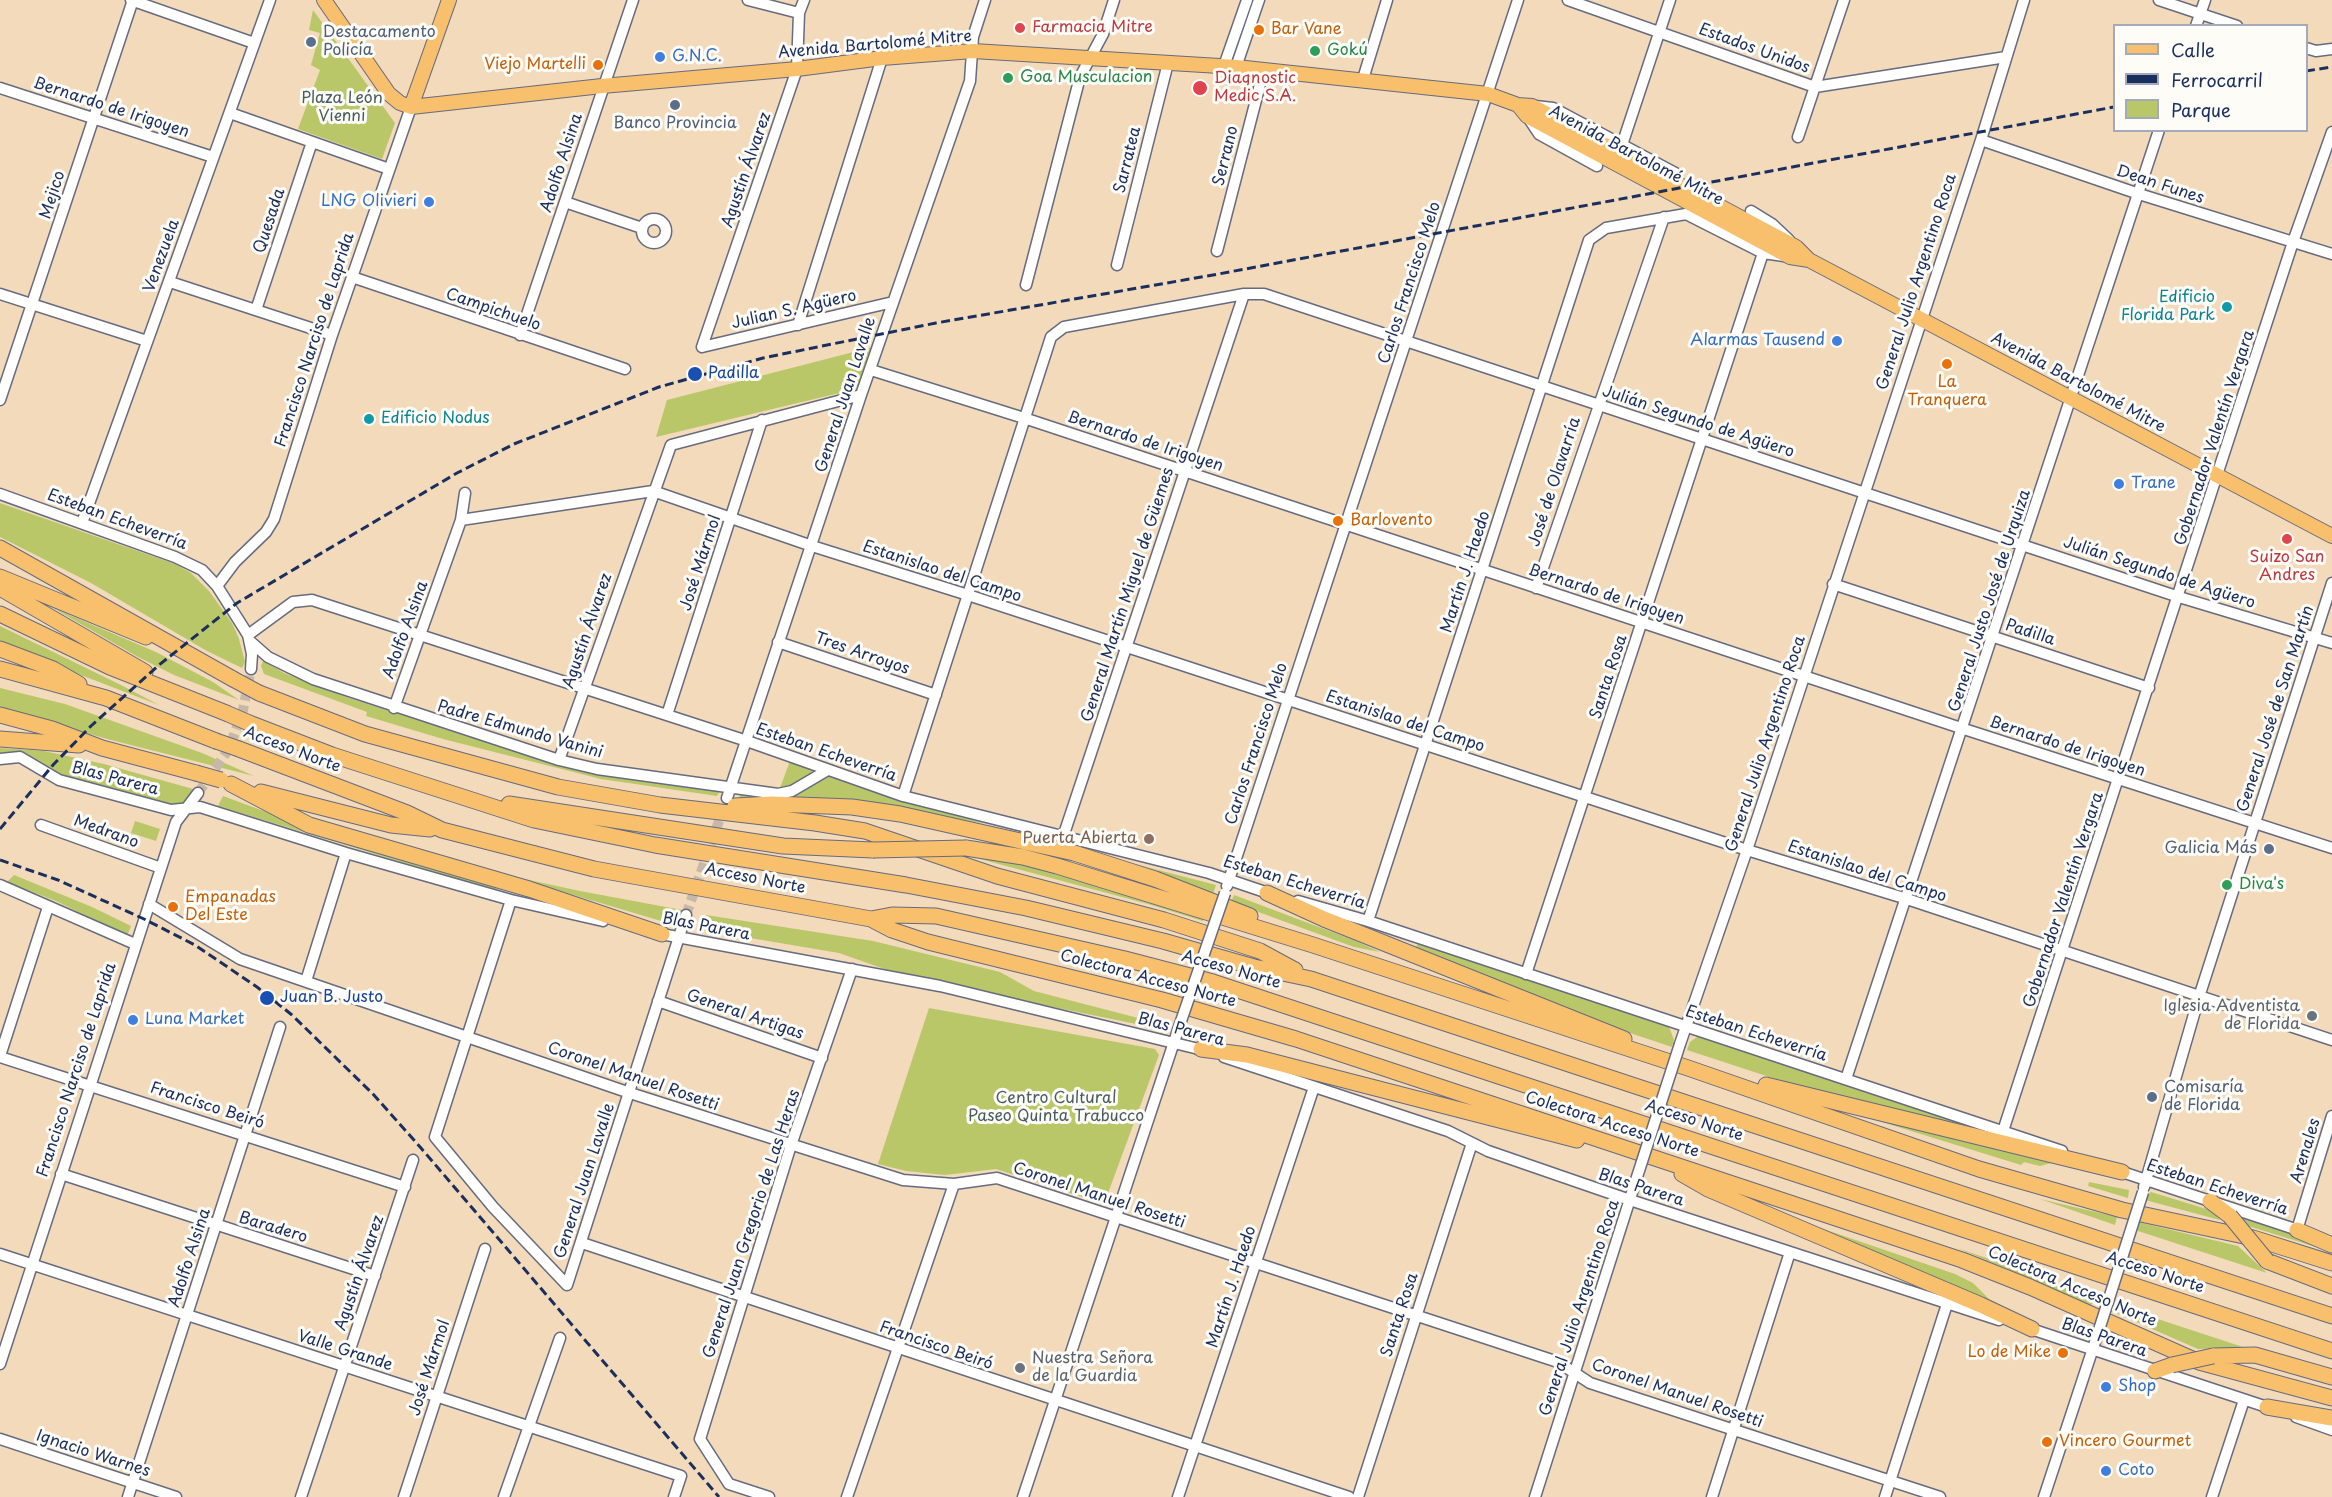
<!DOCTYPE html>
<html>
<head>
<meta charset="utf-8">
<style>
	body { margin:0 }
	#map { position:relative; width:2332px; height:1497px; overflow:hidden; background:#f2dabb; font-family:"Playpen Sans",sans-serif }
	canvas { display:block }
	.legend { position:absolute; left:2113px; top:24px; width:195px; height:108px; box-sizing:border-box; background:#fdfcf7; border:2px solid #a3aaba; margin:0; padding:8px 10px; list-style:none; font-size:18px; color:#1b2f5e }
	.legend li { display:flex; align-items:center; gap:12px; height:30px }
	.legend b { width:30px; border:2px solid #a3aaba }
</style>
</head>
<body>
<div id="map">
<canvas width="2332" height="1497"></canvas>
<ul class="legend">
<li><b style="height:8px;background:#f8bf6c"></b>Calle</li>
<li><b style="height:8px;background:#1b2f5e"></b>Ferrocarril</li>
<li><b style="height:16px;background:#b9c769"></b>Parque</li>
</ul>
</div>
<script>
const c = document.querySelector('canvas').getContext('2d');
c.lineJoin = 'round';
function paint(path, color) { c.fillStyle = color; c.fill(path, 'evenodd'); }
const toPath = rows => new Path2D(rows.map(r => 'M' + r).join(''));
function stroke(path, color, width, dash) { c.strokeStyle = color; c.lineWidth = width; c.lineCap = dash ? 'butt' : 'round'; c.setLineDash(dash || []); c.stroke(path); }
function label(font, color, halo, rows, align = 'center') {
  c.font = font + ' "Playpen Sans",sans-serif'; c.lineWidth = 6; c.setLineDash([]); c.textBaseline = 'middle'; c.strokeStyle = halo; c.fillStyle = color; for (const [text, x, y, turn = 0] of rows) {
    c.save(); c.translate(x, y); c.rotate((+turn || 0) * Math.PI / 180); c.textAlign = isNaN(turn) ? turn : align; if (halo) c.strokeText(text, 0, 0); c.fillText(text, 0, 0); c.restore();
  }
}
const green = toPath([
	[313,10,395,123,382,159,298,129,320,70,311,65,320,33,309,30],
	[873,347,856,389,656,437,667,400],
	[0,503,175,564,191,573,209,591,232,623,239,639,245,662,242,668,207,651,91,583,0,537],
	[53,608,156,652,213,682,239,700,174,675,138,657],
	[0,626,121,685,159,705,0,644],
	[263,661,284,673,349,698,551,763,598,774,719,792,717,796,601,779,443,739,366,716,367,712,264,674,261,666],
	[0,688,65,704,202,753,254,776,111,740,0,709],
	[0,748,44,751,104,764,193,789,184,805,172,806,59,777,29,756,0,755],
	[790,761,814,770,794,786,780,788],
	[823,775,830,775,985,824,913,810,783,798,739,798,741,793,777,797],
	[223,796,356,845,497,887,496,891,218,806],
	[135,821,160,829,156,841,131,833],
	[1077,849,1216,885,1212,897],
	[969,856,1025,863,1204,918,1203,921,1148,904],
	[14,875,92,907,131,926,127,936,56,901,7,882],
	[506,875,580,891,682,910,678,926],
	[1234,895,1356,941,1380,952,1354,947,1231,902],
	[706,915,873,941,1000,972,1034,991,1169,1026,1161,1029,910,978,839,953,697,929],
	[1419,942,1669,1027,1674,1040,1672,1047,1612,1027,1416,947],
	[929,1008,1155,1049,1159,1055,1104,1204,996,1169,945,1175,906,1171,878,1164],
	[1704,1036,2024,1141,1800,1087,1687,1050,1690,1042,1697,1037],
	[1869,1118,2051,1163,2040,1166,2024,1162,2021,1165],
	[2089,1182,2129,1190,2128,1198,2088,1186],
	[2151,1192,2213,1211,2220,1220,2145,1200,2146,1195],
	[2040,1199,2117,1217,2115,1225],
	[2238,1215,2290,1233,2332,1252,2245,1225],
	[1803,1222,1955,1274,1973,1283,1989,1299,2023,1316,1966,1294],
	[2138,1222,2238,1246,2267,1273,2135,1230],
	[1957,1248,2095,1295,2091,1306,2046,1285],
	[2112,1304,2246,1348,2198,1349,2111,1311]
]);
const minorTunnel = toPath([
	[198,793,229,749,243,710,251,669],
	[686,915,727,798]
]);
const minor = toPath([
	[131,0,254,43],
	[748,0,799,13],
	[1568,0,1815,87,2006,57],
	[2159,0,2237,26],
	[2196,26,2205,0],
	[2306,48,2316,51,2332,49],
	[1224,66,1247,0],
	[1236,67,1259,0],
	[1363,79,1387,0],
	[0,88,213,157],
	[1535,106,1553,108,1677,174],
	[230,113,389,169],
	[1527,116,1539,134,1597,166],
	[1798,137,1844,0],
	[1981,140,2139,194,2332,254],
	[1622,145,1670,0],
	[565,202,642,228],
	[1751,211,1772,224,1789,240],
	'642 231a12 12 0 1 1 24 0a12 12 0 1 1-24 0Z',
	[1217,251,1264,69],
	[1117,265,1168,63],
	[352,277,625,369],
	[170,282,332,335],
	[1026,285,1080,77,1103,34,1114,0],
	[0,294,147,341],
	[256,310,312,142],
	[798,325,882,58],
	[520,335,633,0],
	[702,347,797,69,799,13,804,0],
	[702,347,893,302],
	[871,370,1024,418,1964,729,2332,848],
	[0,400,133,0],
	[0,494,175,557,202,570,217,586,248,635,252,654,251,669],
	[461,520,653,491,812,546,968,595,1747,850,1907,899,2332,1040],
	[82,523,270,0],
	[1833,584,2149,688],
	[217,586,235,562,266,532,274,519,332,335,411,107],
	[1536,588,1664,217],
	[248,635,293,602,312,600,747,741,903,796,1209,873,1271,894],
	[251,642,268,657,313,679,559,760,597,769,778,794,792,791,826,771],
	[778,642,936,695],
	[394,708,461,520,465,493],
	[667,715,762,420],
	[0,759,20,757,59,780,171,810,200,807,346,853,511,900,603,921],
	[559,760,671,445,861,395],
	[903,796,1051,337,1064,327,1244,294,1264,294,2179,597,2332,643],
	[727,798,861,395,970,81,973,37,985,0],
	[41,825,161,868],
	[1063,837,1244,294],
	[0,885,135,944],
	[1227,886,1518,0],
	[511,900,435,1137,493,1207,567,1285,686,915],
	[1298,901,1368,921,2062,1151],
	[149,904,240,959,630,1093,903,1180,954,1184,997,1178,1558,1362,1590,1383,1940,1497],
	[1368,921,1589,240,1606,228,1686,214,1763,253,1784,256],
	[656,933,940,986,1207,1051],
	[1526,974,1763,253],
	[306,981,346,853],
	[658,1001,822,1058],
	[1680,1044,1747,850,1981,140,2024,0],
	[0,1056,48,907],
	[0,1057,405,1187],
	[1224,1057,1448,1131,1488,1151,1630,1200,1999,1320],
	[1846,1079,2159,130],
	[2003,1131,2293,242,2332,132],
	[2116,1170,2304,1232],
	[61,1174,375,1276],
	[2144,1187,2199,997,2332,583],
	[2297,1230,2332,1116],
	[582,1243,1349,1497],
	[0,1254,681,1476,674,1497],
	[2025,1327,2273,1409],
	[0,1364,176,822,198,793],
	[2296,1417,2332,1430],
	[0,1439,176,1497],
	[128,1497,280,1027],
	[301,1497,413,1160],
	[404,1497,485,1249],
	[504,1497,560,1338],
	[769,1497,729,1484,700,1439,791,1145,852,969],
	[847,1497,954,1184],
	[1023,1497,1179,1027],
	[1178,1497,1314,1087],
	[1358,1497,1472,1143],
	[1535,1497,1636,1180],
	[1712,1497,1790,1252],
	[1885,1497,1947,1304],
	[2044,1497,2098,1333],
	[2212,1497,2244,1400]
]);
const major = toPath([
	[324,0,389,94,400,103,411,107,602,86,797,69,882,58,973,51,1236,67,1488,94,1518,105,1532,106,1796,247,1809,260,2332,536],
	[1518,105,1527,116,1790,257,1809,260],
	[411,107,449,0]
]);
const highway = toPath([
	[0,548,233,679],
	[0,577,146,637],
	[0,588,145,672],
	[0,614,110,667,226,713],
	[0,649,53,669,79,684],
	[0,669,106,698,216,741],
	[259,693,365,734,558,787,660,805,815,823,865,831,997,876,1164,920,1260,951,1295,970],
	[0,715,52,729,102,748,196,773],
	[249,723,332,755,534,820,655,845,906,885,1026,908,1163,941,1254,967,1311,979,2332,1316],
	[0,739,79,745],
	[239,749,407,813,442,830,594,869,871,919,892,915,936,916,1125,959,1213,982,2332,1351],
	[231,784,309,825,529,889,662,934],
	[261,792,391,825,430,829],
	[509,804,783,846,873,850],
	[735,806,772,804,852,807,900,814,1074,853,1155,879,1250,916],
	[966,848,1023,857,1057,866,1313,945,1688,1068,1979,1169,2122,1210,2253,1238,2332,1263],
	[1267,893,1324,919,1624,1039],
	[871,919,892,930,928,942,1162,1000,1296,1039,1962,1260,2030,1287,2199,1362,2332,1398],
	[1201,1049,1247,1055,1577,1140],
	[1766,1085,2122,1172],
	[1682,1174,1708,1189,1981,1305,2032,1329],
	[2210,1201,2230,1216],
	[2297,1230,2332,1245],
	[2267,1261,2332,1286],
	[2213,1356,2255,1355,2332,1377],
	[2155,1371,2172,1365],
	[2267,1407,2332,1418]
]);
const rail = toPath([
	[2306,71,2332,67],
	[0,829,53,765,91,726,159,665,237,603,457,473,514,444,659,387,763,358,936,323,1213,275,2114,107],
	[0,860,58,880,144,919,195,945,257,987,292,1015,373,1094,421,1148,719,1497]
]);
const minorBridge = toPath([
	[1179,1027,1225,893],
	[1636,1180,1680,1044],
	[2098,1333,2143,1192]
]);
const highwayBridge = toPath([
	[233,679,259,693],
	[226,713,249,723],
	[216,741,239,749],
	[196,773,221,780],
	[873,850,966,848],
	[2230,1216,2267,1261],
	[2172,1365,2213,1356]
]);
const markers = [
	[1020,28,6,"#e0444e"],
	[1259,30,6,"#e8710a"],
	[311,42,6,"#5c6f8a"],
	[1315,51,6,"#2e9e5b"],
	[660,57,6,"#3f7fe0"],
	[598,65,6,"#e8710a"],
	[1008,78,6,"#2e9e5b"],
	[1200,88,8,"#e0444e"],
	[675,105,6,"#5c6f8a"],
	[429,202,6,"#3f7fe0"],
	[2227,307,6,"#0f9aa8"],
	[1837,341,6,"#3f7fe0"],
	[1947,364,6,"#e8710a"],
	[695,374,8,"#1a4fb4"],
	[369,419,6,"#0f9aa8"],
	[2119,484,6,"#3f7fe0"],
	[1338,521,6,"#e8710a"],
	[2287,539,6,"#e0444e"],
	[1149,839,6,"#8d6e63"],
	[2269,849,6,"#5c6f8a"],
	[2227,885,6,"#2e9e5b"],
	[173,907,6,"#e8710a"],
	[267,998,8,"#1a4fb4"],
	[2312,1016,6,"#6b7280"],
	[133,1020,6,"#3f7fe0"],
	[2152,1097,6,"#5c6f8a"],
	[2063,1353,6,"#e8710a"],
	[1020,1368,6,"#6b7280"],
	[2106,1387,6,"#3f7fe0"],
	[2047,1442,6,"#e8710a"],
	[2106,1471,6,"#3f7fe0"]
];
const healthNames = [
	["Farmacia Mitre",1032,28],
	["Diagnostic",1214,79],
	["Medic S.A.",1214,97],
	["Suizo San",2287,558,"center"],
	["Andres",2287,576,"center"]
];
const foodNames = [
	["Bar Vane",1271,30],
	["Viejo Martelli",586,65,"right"],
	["La",1947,383,"center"],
	["Tranquera",1947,401,"center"],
	["Barlovento",1350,521],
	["Empanadas",185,898],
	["Del Este",185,916],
	["Lo de Mike",2051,1353,"right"],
	["Vincero Gourmet",2059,1442]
];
const serviceNames = [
	["Destacamento",323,33],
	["Policía",323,51],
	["Banco Provincia",675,124,"center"],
	["Galicia Más",2257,849,"right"],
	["Comisaría",2164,1088],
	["de Florida",2164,1106]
];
const streetNames = [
	["Avenida Bartolomé Mitre",875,45,-5],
	["Estados Unidos",1754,49,20],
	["Bernardo de Irigoyen",111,108,18],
	["Serrano",1226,156,-76],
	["Avenida Bartolomé Mitre",1636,156,28],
	["Sarratea",1128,160,-76],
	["Adolfo Alsina",562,163,-72],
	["Agustín Álvarez",747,170,-71],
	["Dean Funes",2160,185,18],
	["Mejico",53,195,-72],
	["Quesada",270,221,-72],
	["Venezuela",162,256,-70],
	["General Julio Argentino Roca",1917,282,-72],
	["Carlos Francisco Melo",1410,283,-72],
	["Campichuelo",493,310,19],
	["Julian S. Agüero",794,310,-13],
	["Francisco Narciso de Laprida",315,340,-72],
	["Avenida Bartolomé Mitre",2078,383,28],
	["General Juan Lavalle",846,395,-72],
	["Julián Segundo de Agüero",1698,422,18],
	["Gobernador Valentín Vergara",2215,438,-72],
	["Bernardo de Irigoyen",1145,442,18],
	["José de Olavarría",1555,482,-72],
	["Esteban Echeverría",117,520,20],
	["José Mármol",701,563,-72],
	["Estanislao del Campo",942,572,18],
	["Martín J. Haedo",1466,572,-72],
	["Julián Segundo de Agüero",2159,573,18],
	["General Martín Miguel de Güemes",1128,595,-72],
	["Bernardo de Irigoyen",1606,595,18],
	["General Justo José de Urquiza",1990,601,-72],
	["Adolfo Alsina",406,630,-70],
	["Agustín Álvarez",588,631,-71],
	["Padilla",2030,633,18],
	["Tres Arroyos",862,654,19],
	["Santa Rosa",1609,677,-72],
	["General José de San Martín",2276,709,-72],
	["Estanislao del Campo",1405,722,18],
	["Padre Edmundo Vanini",520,730,16],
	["Carlos Francisco Melo",1257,744,-72],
	["General Julio Argentino Roca",1766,744,-72],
	["Bernardo de Irigoyen",2067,747,18],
	["Acceso Norte",292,750,21],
	["Esteban Echeverría",826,753,19],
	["Blas Parera",115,779,15],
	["Medrano",106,832,20],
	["Estanislao del Campo",1867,872,18],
	["Acceso Norte",755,879,11],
	["Esteban Echeverría",1294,883,17],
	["Gobernador Valentín Vergara",2064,900,-72],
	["Blas Parera",706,927,11],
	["Acceso Norte",1231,970,16],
	["Colectora Acceso Norte",1148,979,15],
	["General Artigas",745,1015,19],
	["Blas Parera",1181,1030,15],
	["Esteban Echeverría",1756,1034,18],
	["Francisco Narciso de Laprida",77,1070,-72],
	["Coronel Manuel Rosetti",633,1077,19],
	["Francisco Beiró",207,1106,18],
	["Acceso Norte",1694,1121,18],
	["Colectora Acceso Norte",1612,1125,18],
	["Arenales",2306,1151,-73],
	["General Juan Lavalle",585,1181,-72],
	["Blas Parera",1641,1188,18],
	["Esteban Echeverría",2217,1188,18],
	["Coronel Manuel Rosetti",1099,1196,18],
	["General Juan Gregorio de Las Heras",752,1224,-72],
	["Baradero",273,1228,17],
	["Adolfo Alsina",190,1258,-72],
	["Agustín Álvarez",360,1273,-71],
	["Acceso Norte",2155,1273,18],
	["Martín J. Haedo",1232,1287,-72],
	["Colectora Acceso Norte",2072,1287,23],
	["General Julio Argentino Roca",1580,1308,-72],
	["Santa Rosa",1400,1315,-72],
	["Blas Parera",2104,1338,19],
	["Francisco Beiró",936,1346,19],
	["Valle Grande",345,1351,18],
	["José Mármol",430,1368,-72],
	["Coronel Manuel Rosetti",1677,1394,19],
	["Ignacio Warnes",93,1454,18]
];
const leisureNames = [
	["Gokú",1327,51],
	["Goa Musculacion",1020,78],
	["Diva's",2239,885]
];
const shopNames = [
	["G.N.C.",672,57],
	["LNG Olivieri",417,202,"right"],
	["Alarmas Tausend",1825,341,"right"],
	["Trane",2131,484],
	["Luna Market",145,1020],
	["Shop",2118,1387],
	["Coto",2118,1471]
];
const parkNames = [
	["Plaza León",342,99],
	["Vienni",342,117],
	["Centro Cultural",1056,1099],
	["Paseo Quinta Trabucco",1056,1117]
];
const cultureNames = [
	["Edificio",2215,298],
	["Florida Park",2215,316],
	["Edificio Nodus",381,419,"left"]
];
const transitNames = [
	["Padilla",708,374],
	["Juan B. Justo",280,998]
];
const educationNames = [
	["Puerta Abierta",1137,839]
];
const worshipNames = [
	["Iglesia Adventista",2300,1007],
	["de Florida",2300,1025],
	["Nuestra Señora",1032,1359,"left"],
	["de la Guardia",1032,1377,"left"]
];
paint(green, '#b9c769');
stroke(minorTunnel, '#c7b8a8', 10, [10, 5]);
stroke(minor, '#666b7f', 13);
stroke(major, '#666b7f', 16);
stroke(highway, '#666b7f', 17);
stroke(minor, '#fff', 10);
stroke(major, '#f8bf6c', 14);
stroke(highway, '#f8bf6c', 15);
stroke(rail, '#1b2f5e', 3, [9, 4.5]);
stroke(minorBridge, '#666b7f', 13, []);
stroke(highwayBridge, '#666b7f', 17, []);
stroke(minorBridge, '#fff', 10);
stroke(highwayBridge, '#f8bf6c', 15);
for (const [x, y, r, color] of markers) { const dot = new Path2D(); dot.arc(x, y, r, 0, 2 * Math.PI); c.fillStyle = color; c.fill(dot); stroke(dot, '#fdfcf7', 2); }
label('16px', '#be3a42', '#fdfcf7', healthNames, 'left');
label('16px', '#c56008', '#fdfcf7', foodNames, 'left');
label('16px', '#4e5e75', '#fdfcf7', serviceNames, 'left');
label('16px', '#1b2f5e', '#fdfcf7', streetNames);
label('16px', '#27864d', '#fdfcf7', leisureNames, 'left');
label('16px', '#366cbe', '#fdfcf7', shopNames, 'left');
label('16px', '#4a5d61', '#fdfcf7', parkNames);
label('16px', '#0d838f', '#fdfcf7', cultureNames, 'right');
label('16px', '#164399', '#fdfcf7', transitNames, 'left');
label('16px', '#785e54', '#fdfcf7', educationNames, 'right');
label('16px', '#5b616d', '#fdfcf7', worshipNames, 'right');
</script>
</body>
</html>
